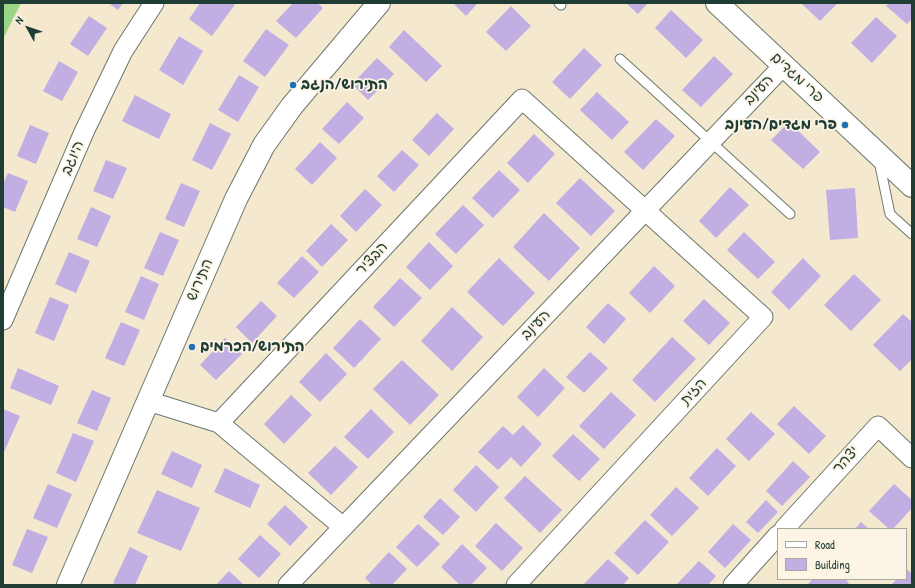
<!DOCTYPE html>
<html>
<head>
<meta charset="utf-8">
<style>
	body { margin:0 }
	#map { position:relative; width:915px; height:588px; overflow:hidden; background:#f4e8cf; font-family:"Patrick Hand",sans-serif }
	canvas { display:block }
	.frame { position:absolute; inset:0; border:4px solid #1f3d34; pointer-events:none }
	.legend { position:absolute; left:777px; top:528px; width:130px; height:52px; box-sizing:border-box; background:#fcf5e5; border:1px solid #a4ab9e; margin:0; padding:5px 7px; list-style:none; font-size:12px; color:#1f3d34 }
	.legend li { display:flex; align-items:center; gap:8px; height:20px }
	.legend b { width:20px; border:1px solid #a4ab9e }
	.north { position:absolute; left:8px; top:8px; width:40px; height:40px; -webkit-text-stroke:3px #fcf5e5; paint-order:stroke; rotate:310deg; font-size:11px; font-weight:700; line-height:16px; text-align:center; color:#1f3d34 }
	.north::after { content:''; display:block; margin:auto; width:14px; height:18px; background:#1f3d34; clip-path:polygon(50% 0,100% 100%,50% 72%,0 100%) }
</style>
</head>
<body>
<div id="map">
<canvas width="915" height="588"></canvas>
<div class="frame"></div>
<ul class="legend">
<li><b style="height:5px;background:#fff"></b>Road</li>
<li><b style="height:11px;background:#c1aee2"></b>Building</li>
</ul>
<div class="north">N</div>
</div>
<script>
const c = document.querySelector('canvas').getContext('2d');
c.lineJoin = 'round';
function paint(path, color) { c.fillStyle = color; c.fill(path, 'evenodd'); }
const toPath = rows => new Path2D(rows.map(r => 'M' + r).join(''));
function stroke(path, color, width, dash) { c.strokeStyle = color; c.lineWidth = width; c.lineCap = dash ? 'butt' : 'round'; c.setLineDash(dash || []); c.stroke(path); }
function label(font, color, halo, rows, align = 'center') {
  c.font = font + ' "Patrick Hand","Playpen Sans Hebrew",sans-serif'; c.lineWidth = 3.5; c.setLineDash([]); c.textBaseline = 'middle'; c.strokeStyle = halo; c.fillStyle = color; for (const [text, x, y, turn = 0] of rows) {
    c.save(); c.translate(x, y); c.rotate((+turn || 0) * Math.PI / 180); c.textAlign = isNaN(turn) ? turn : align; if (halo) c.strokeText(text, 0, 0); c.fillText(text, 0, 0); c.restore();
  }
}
const green = toPath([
	[3,3,21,3,3,39]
]);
const building = toPath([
	[108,3,123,3,118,10],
	[200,3,236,3,212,36,189,19],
	[293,3,317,3,323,8,296,38,276,21],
	[453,3,478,3,466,16],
	[626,3,648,3,638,14],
	[801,3,838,3,820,21],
	[889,3,912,3,912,19,907,24,886,6],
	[511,6,531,26,506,51,486,32],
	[671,10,703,40,686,58,655,28],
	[89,16,107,28,88,56,70,44],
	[876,17,897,36,872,63,851,43],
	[266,29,289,45,265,77,243,61],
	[404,30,442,66,426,82,389,47],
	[179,36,203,51,183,85,159,70],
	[584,48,602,65,570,99,552,82],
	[714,56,733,74,701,107,682,90],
	[377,58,394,74,368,100,352,84],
	[59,61,78,72,62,101,43,91],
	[239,75,259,87,238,122,218,110],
	[597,92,629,122,612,140,580,110],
	[135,95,171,114,159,139,122,121],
	[347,102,364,118,339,144,322,129],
	[437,113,454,129,429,156,412,140],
	[656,119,675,136,643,170,624,152],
	[789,122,820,152,803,169,771,140],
	[210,123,231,134,212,170,192,160],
	[30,125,49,133,36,164,17,156],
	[534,134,555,154,528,183,507,163],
	[320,142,337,158,312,185,295,169],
	[402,150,419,165,394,192,377,176],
	[106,160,127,168,113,199,93,191],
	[499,170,520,190,493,218,472,198],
	[8,173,28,181,15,212,3,207,3,184],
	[580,178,615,211,591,236,556,203],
	[181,183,200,191,184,227,165,219],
	[730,187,749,205,716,238,699,221],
	[855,188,858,238,830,240,826,190],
	[365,189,382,205,356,232,340,216],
	[463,205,484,225,456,254,435,234],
	[91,207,111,216,97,247,77,239],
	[544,213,580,248,549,281,513,247],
	[331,224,348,240,322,267,306,251],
	[160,232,179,240,163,276,144,268],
	[744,232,775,262,758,279,727,250],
	[429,242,453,266,430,290,406,267],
	[69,252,90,261,76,293,55,284],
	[302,256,319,272,294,298,277,283],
	[499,258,535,293,503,326,467,292],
	[803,258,821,276,789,310,771,292],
	[654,266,675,286,650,313,629,293],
	[854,274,881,300,851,331,824,305],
	[141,276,159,284,144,320,125,312],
	[400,278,422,298,394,327,373,307],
	[50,297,69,305,54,341,35,333],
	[704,299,730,323,709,345,683,321],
	[261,301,277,316,252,343,236,327],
	[608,303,626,319,604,344,586,327],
	[452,307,483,337,452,371,421,341],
	[903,314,912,322,912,359,900,371,873,345],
	[360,319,381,339,354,368,333,348],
	[121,322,140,330,124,366,105,358],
	[672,337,696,359,655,402,632,380],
	[225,338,242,354,216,380,200,365],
	[590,352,608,368,584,393,566,377],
	[326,353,347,374,320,402,299,382],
	[402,360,439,395,410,425,373,389],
	[18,368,59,386,51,405,10,388],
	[544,368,565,388,538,417,517,397],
	[92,390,111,398,97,431,77,423],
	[611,392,636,415,604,449,579,426],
	[291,395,312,415,284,444,264,424],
	[794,406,826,436,809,454,777,424],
	[3,409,20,416,4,452,3,452],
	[371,409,394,432,368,459,344,437],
	[751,412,775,434,749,461,726,439],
	[523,425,542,444,521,467,511,457,498,470,478,452,503,426,513,435],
	[73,433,94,441,76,482,56,473],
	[573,434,600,459,579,481,552,456],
	[335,446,358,467,331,495,308,473],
	[717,448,736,466,708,496,689,478],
	[172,451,202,465,192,488,161,474],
	[793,461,810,477,782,506,766,491],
	[476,465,499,487,476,512,453,490],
	[225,468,260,485,250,508,214,492],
	[525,476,562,510,540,533,504,498],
	[48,484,72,494,57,528,33,518],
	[894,484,912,500,912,508,893,529,889,529,869,511],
	[676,487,699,508,672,536,650,515],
	[157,490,200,508,181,551,137,533],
	[440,498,460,517,443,535,423,517],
	[766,500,778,512,758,533,746,522],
	[285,505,308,527,290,546,267,524],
	[645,520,669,542,638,575,614,553],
	[861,522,869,529,855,529],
	[496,523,523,548,502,571,475,546],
	[418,524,440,544,417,567,396,547],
	[733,524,751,540,725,568,708,552],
	[27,529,48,537,32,573,12,565],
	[260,535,281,554,259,578,238,559],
	[462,544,487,568,471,585,460,585,441,567],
	[130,547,148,556,135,585,118,585,113,583],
	[389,552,407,569,392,585,372,585,365,578],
	[608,559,629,578,623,585,583,585],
	[699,561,716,576,708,585,676,585],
	[906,568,912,574,912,585,891,585,897,579,906,579],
	[229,571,244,585,216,585],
	[813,579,845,579,849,583,847,585,807,585]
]);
const lane = toPath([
	[559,3,561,5],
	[620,59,790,214],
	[879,161,890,214,912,234]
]);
const street = toPath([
	[3,320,84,132,123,51,154,3],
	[148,401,219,423],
	[343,527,219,423,522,99,763,317,516,585],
	[784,529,878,426,912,458],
	[288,585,784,65],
	[733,585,778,535]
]);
const secondary = toPath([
	[717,3,912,186],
	[68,585,236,199,264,145,292,106,379,3]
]);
const markers = [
	[293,85,4,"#1f6fb2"],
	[845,125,4,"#1f6fb2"],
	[192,347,4,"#1f6fb2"]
];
const streetNames = [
	["פרי מגדים",797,78,43],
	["העינב",759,90,-46],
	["היוגב",73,158,-67],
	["הבציר",372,259,-47],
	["התירוש",200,280,-66],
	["העינב",536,325,-46],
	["הזית",694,392,-47],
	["יצהר",846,460,-48]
];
const poiNames = [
	["התירוש/הנגב",301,85],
	["פרי מגדים/העינב",837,125,"right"],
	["התירוש/הכרמים",200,347]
];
paint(green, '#9ad487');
paint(building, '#c1aee2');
stroke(lane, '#6a796a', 11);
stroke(street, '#6a796a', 21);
stroke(secondary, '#6a796a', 24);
stroke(lane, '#fff', 9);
stroke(street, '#fff', 19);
stroke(secondary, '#fff', 22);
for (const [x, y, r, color] of markers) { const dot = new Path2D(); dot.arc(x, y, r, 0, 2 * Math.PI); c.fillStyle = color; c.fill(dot); stroke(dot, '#fcf5e5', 1.5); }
label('15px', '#1f3d34', '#fcf5e5', streetNames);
label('bold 15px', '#1f3d34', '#fcf5e5', poiNames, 'left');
</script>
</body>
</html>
